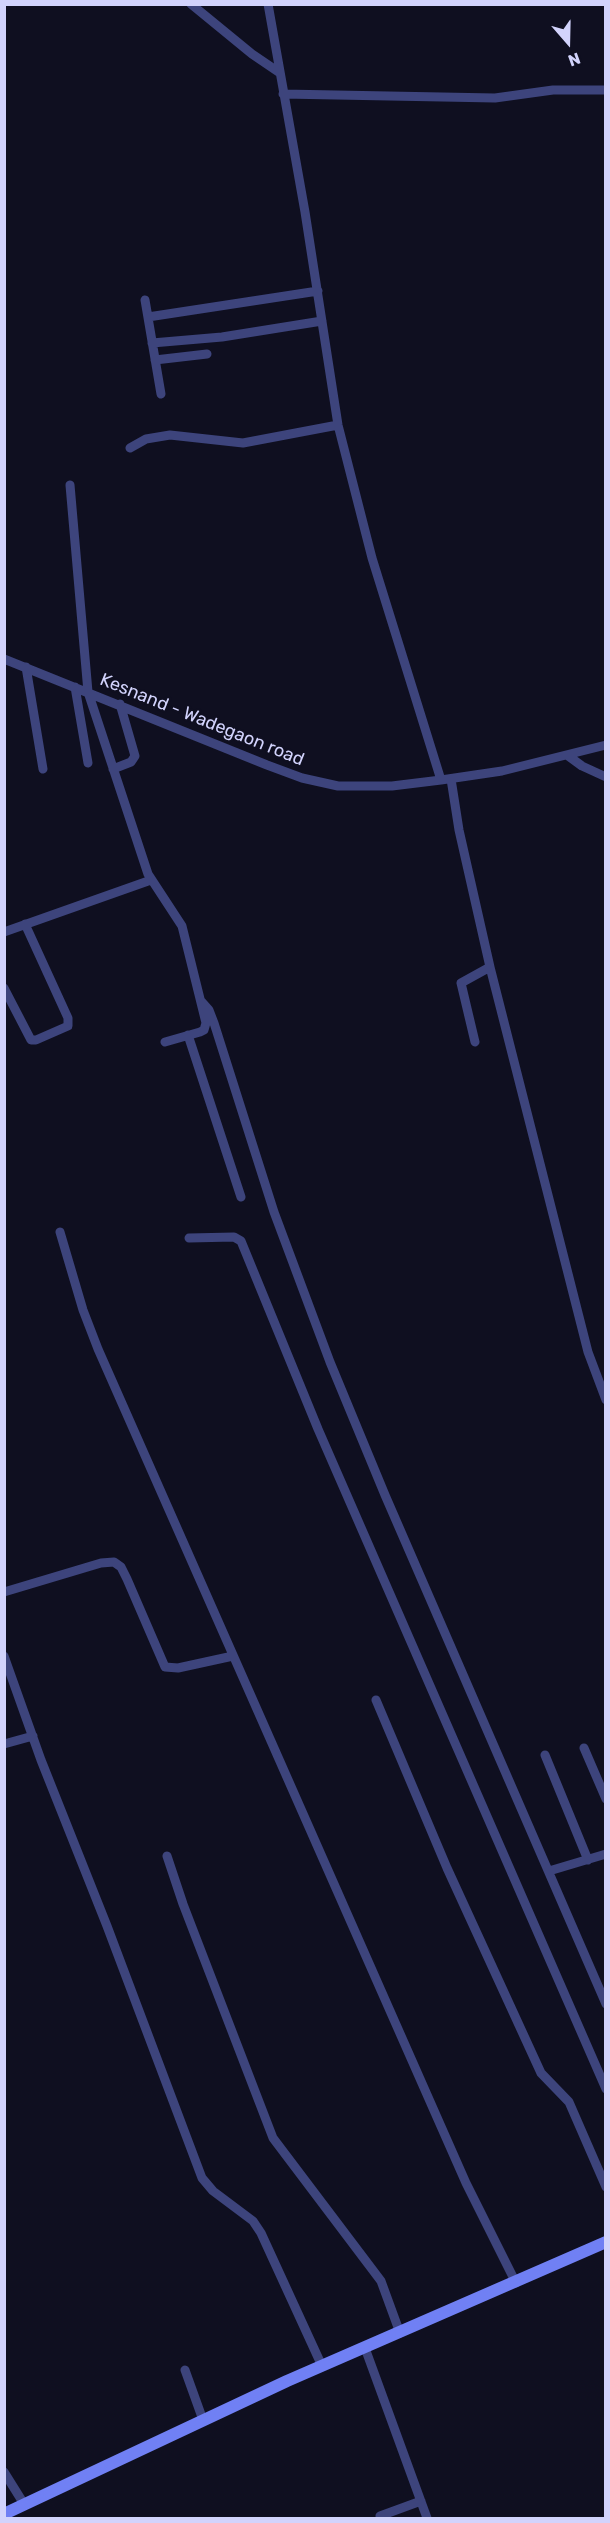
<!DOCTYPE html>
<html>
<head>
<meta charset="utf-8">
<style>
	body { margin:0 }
	#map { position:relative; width:610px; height:2523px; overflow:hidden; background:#0f0f20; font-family:Rubik,sans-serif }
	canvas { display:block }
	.frame { position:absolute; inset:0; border:6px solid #d2d3fc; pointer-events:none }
	.north { position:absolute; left:538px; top:12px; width:60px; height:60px; -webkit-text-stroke:4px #0f0f20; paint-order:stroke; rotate:160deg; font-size:16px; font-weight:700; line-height:24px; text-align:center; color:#d2d3fc }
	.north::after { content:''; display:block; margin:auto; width:21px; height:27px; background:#d2d3fc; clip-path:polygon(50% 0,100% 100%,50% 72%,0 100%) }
</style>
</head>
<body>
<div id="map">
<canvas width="610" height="2523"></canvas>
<div class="frame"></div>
<div class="north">N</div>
</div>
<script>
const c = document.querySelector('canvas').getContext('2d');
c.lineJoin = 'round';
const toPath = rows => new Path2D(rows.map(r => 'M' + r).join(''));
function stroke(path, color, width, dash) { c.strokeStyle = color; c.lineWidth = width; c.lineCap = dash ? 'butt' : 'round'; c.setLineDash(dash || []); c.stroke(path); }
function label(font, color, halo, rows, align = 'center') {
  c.font = font + ' Rubik,sans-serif'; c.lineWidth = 4.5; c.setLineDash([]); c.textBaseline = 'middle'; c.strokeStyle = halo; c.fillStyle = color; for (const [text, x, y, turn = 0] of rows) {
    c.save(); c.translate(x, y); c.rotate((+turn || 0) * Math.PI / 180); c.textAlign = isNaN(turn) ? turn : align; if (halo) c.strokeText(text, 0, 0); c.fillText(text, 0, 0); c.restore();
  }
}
const minor = toPath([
	[191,4,252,54,280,73],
	[268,4,305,212,338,425,372,558,441,780],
	[283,94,495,98,553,90,606,90],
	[145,300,161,394],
	[148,317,318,291],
	[152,343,222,337,322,321],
	[155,360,207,354],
	[130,448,146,439,170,435,243,443,338,425],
	[70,485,88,692,148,874,182,926,206,1023,204,1030,200,1032,165,1042],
	[4,659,267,765,302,778,338,786,392,786,441,780,502,771,606,745],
	[26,667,43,769],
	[75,687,88,763],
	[567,755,582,766,606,777],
	[113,769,131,762,135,756,120,704],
	[451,779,459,830,490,967,588,1352,606,1400],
	[4,932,151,880],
	[4,988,31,1040,36,1040,68,1026,68,1018,25,924],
	[201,1001,209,1010,214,1023,274,1212,330,1362,385,1495,606,2004],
	[188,1035,241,1197],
	[475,1042,461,983,490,967],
	[60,1232,83,1310,98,1349,466,2183,516,2283],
	[189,1238,234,1237,241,1241,318,1429,606,2089],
	[4,1592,101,1563,114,1562,121,1567,127,1579,165,1667,178,1668,233,1656],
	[4,1656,41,1760,107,1926,202,2178,213,2191,253,2221,261,2233,322,2366],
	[376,1700,447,1868,541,2073,569,2102,606,2187],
	[4,1744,33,1736],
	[584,1748,606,1799],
	[545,1755,588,1860],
	[167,1856,183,1904,273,2138,381,2281,400,2333],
	[549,1871,606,1854],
	[365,2348,427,2518],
	[185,2370,203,2420],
	[4,2472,24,2504],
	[380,2516,421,2501]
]);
const secondary = toPath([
	[4,2514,287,2381,606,2242]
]);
const streetNames = [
	["Kesnand - Wadegaon road",202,720,22]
];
stroke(minor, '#3d447c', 9);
stroke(secondary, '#7080f4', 12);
label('18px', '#d2d3fc', '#0f0f20', streetNames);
</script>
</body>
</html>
